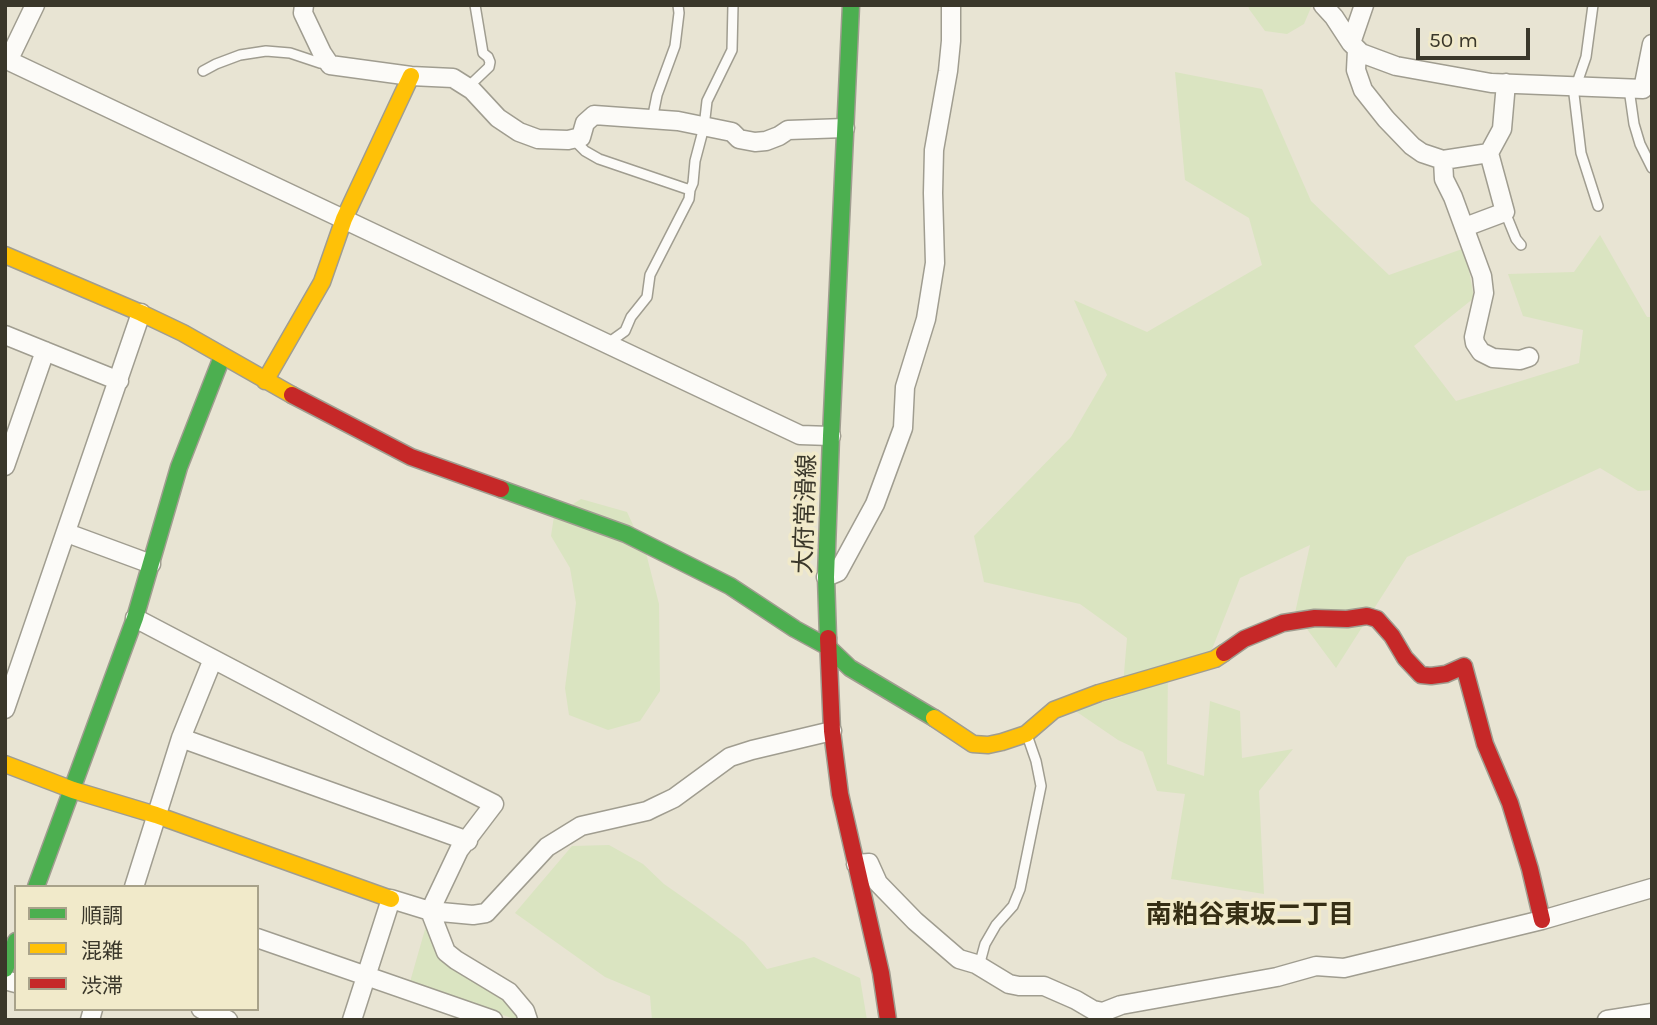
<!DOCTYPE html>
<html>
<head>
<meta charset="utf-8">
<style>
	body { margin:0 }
	#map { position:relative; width:1657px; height:1025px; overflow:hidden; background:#e8e4d3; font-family:Karla,"Noto Sans JP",sans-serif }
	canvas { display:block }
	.frame { position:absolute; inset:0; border:7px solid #3a372a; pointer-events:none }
	.legend { position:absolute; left:14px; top:885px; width:245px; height:126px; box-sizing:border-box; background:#f1eaca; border:2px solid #a8a28a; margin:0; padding:9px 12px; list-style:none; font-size:21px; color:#3a372a }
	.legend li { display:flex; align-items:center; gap:14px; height:35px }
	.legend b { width:35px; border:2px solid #a8a28a }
	.scale { position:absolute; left:1416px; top:28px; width:114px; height:32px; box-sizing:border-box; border:4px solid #3a372a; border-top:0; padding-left:9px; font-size:21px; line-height:24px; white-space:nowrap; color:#3a372a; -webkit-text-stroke:5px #f1eaca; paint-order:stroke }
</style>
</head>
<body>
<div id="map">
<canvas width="1657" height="1025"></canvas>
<div class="frame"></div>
<ul class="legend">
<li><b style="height:9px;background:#4caf50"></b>順調</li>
<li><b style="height:9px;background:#ffc107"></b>混雑</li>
<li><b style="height:9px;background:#c62828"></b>渋滞</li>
</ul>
<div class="scale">50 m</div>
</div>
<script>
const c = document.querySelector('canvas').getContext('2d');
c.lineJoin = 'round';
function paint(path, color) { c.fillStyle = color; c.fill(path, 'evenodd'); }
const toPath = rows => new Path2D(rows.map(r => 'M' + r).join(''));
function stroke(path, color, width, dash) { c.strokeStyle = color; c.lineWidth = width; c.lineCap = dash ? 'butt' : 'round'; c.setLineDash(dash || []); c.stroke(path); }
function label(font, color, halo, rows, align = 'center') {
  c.font = font + ' Karla,"Noto Sans JP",sans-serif'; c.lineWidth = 7; c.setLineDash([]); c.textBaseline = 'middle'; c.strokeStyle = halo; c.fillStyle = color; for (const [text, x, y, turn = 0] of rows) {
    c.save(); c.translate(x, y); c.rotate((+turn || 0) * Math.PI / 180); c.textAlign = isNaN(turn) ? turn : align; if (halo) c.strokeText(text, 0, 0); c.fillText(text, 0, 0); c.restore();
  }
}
const green = toPath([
	[1248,5,1312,5,1304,24,1287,34,1265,31,1249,9],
	[1175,72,1262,89,1311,201,1389,275,1465,248,1474,298,1414,346,1456,401,1579,363,1583,330,1523,316,1508,274,1574,272,1600,235,1647,317,1652,317,1652,490,1638,491,1600,468,1407,557,1336,668,1295,613,1310,545,1240,578,1209,657,1168,667,1167,764,1204,776,1210,701,1240,711,1242,758,1293,749,1259,791,1264,894,1171,879,1185,794,1157,791,1143,752,1118,740,1074,710,1122,697,1127,638,1080,604,984,582,974,536,1071,437,1107,375,1074,300,1147,332,1262,265,1249,218,1185,180],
	[581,499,627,512,646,553,659,604,660,691,640,721,608,730,569,715,565,688,576,603,570,568,551,536,554,516],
	[609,845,643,864,664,884,704,912,744,942,767,969,814,957,860,978,867,1020,652,1020,650,996,605,977,515,913,572,846],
	[428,919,433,933,503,996,517,1014,517,1020,410,982]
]);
const lane = toPath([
	[203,71,216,64,240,55,266,51,290,53,320,63,329,64],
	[1573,86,1581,153,1598,206],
	[1578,86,1577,83,1586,57,1593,5],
	[468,87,489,67,490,62,488,57,483,53,475,5],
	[1629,89,1634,124,1640,144,1652,168],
	[652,120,657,95,675,46,679,13,678,5],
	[573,139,585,151,599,159,690,190,689,199,650,275,647,297,631,317,625,331,611,341,609,346],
	[690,190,693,183,695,161,704,127,707,101,732,50,733,5],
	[1505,212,1516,239,1521,245],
	[979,966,985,944,996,925,1013,906,1020,889,1041,786,1036,761,1027,735]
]);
const street = toPath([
	[304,5,303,13,322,53,330,65,411,76,453,78,472,90,498,118,519,132,538,139,568,140,581,137,585,123,594,115,678,121,732,132,739,139,755,142,766,141,779,136,788,130,845,128],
	[1323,5,1334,17,1351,43,1361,53,1396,66,1491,83,1643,89,1652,44],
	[1351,43,1364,5],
	[1357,50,1356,70,1363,90,1386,119,1412,146,1422,153,1443,160,1444,179,1453,197,1482,276,1484,293,1474,337,1475,343,1481,352,1493,358,1520,360,1529,357],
	[5,59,800,435,831,436],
	[8,61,35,5],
	[1489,153,1502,129,1506,83],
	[1443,160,1489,153,1505,212,1465,227],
	[5,335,119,381],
	[5,466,45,351],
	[67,533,151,564],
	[826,577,838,572,875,504,903,428,905,387,926,319,935,263,933,193,934,150,948,71,951,41,951,5],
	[135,618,375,744,494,804,459,850,430,911,446,952,456,960,509,992,525,1011,528,1020],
	[5,709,141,313],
	[181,738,468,841],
	[856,864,869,863,878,883,915,921,959,959,976,964,1009,984,1019,986,1044,986,1076,1000,1093,1010,1103,1012,1121,1005,1277,977,1316,966,1344,968,1542,920,1652,888],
	[134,887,181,738,213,659],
	[257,938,493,1020],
	[5,980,16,983],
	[201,1009,228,1020],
	[90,1020,93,1009],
	[352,1020,391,899,430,911,473,915,486,913,547,847,581,826,647,811,653,808,674,798,730,757,752,750,832,731],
	[1607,1020,1652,1013]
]);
const fast = toPath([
	[501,489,626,534,730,586,795,629,828,647,850,668,934,718],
	[828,638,826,577,831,436,851,5],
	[36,887,135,618,179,467,222,357],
	[5,969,16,941]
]);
const slow = toPath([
	[5,255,141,313,183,333,292,395],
	[265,381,322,282,344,219,411,76],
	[934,718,973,744,988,745,1002,742,1026,734,1054,710,1099,693,1215,659,1224,653],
	[5,764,73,790,156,815,391,899]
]);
const jam = toPath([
	[292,395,411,457,501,489],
	[828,638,832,731,840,794,881,973,888,1020],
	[1224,653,1244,639,1283,623,1315,618,1347,619,1367,616,1377,619,1392,636,1405,658,1421,675,1431,676,1446,674,1464,666,1485,744,1510,803,1530,869,1542,920]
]);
const streetNames = [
	["大府常滑線",806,514,-88]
];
const neighbourhoodNames = [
	["南粕谷東坂二丁目",1250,916]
];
paint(green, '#dae4c1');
stroke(lane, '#a09d90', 12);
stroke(street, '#a09d90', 21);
stroke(fast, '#a09d90', 19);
stroke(slow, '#a09d90', 19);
stroke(jam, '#a09d90', 19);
stroke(lane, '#fcfbf8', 9);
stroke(street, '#fcfbf8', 18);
stroke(fast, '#4caf50', 16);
stroke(slow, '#ffc107', 16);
stroke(jam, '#c62828', 16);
label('24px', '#3a372a', '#f1eaca', streetNames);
label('bold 26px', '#352e14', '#f1eaca', neighbourhoodNames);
</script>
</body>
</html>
